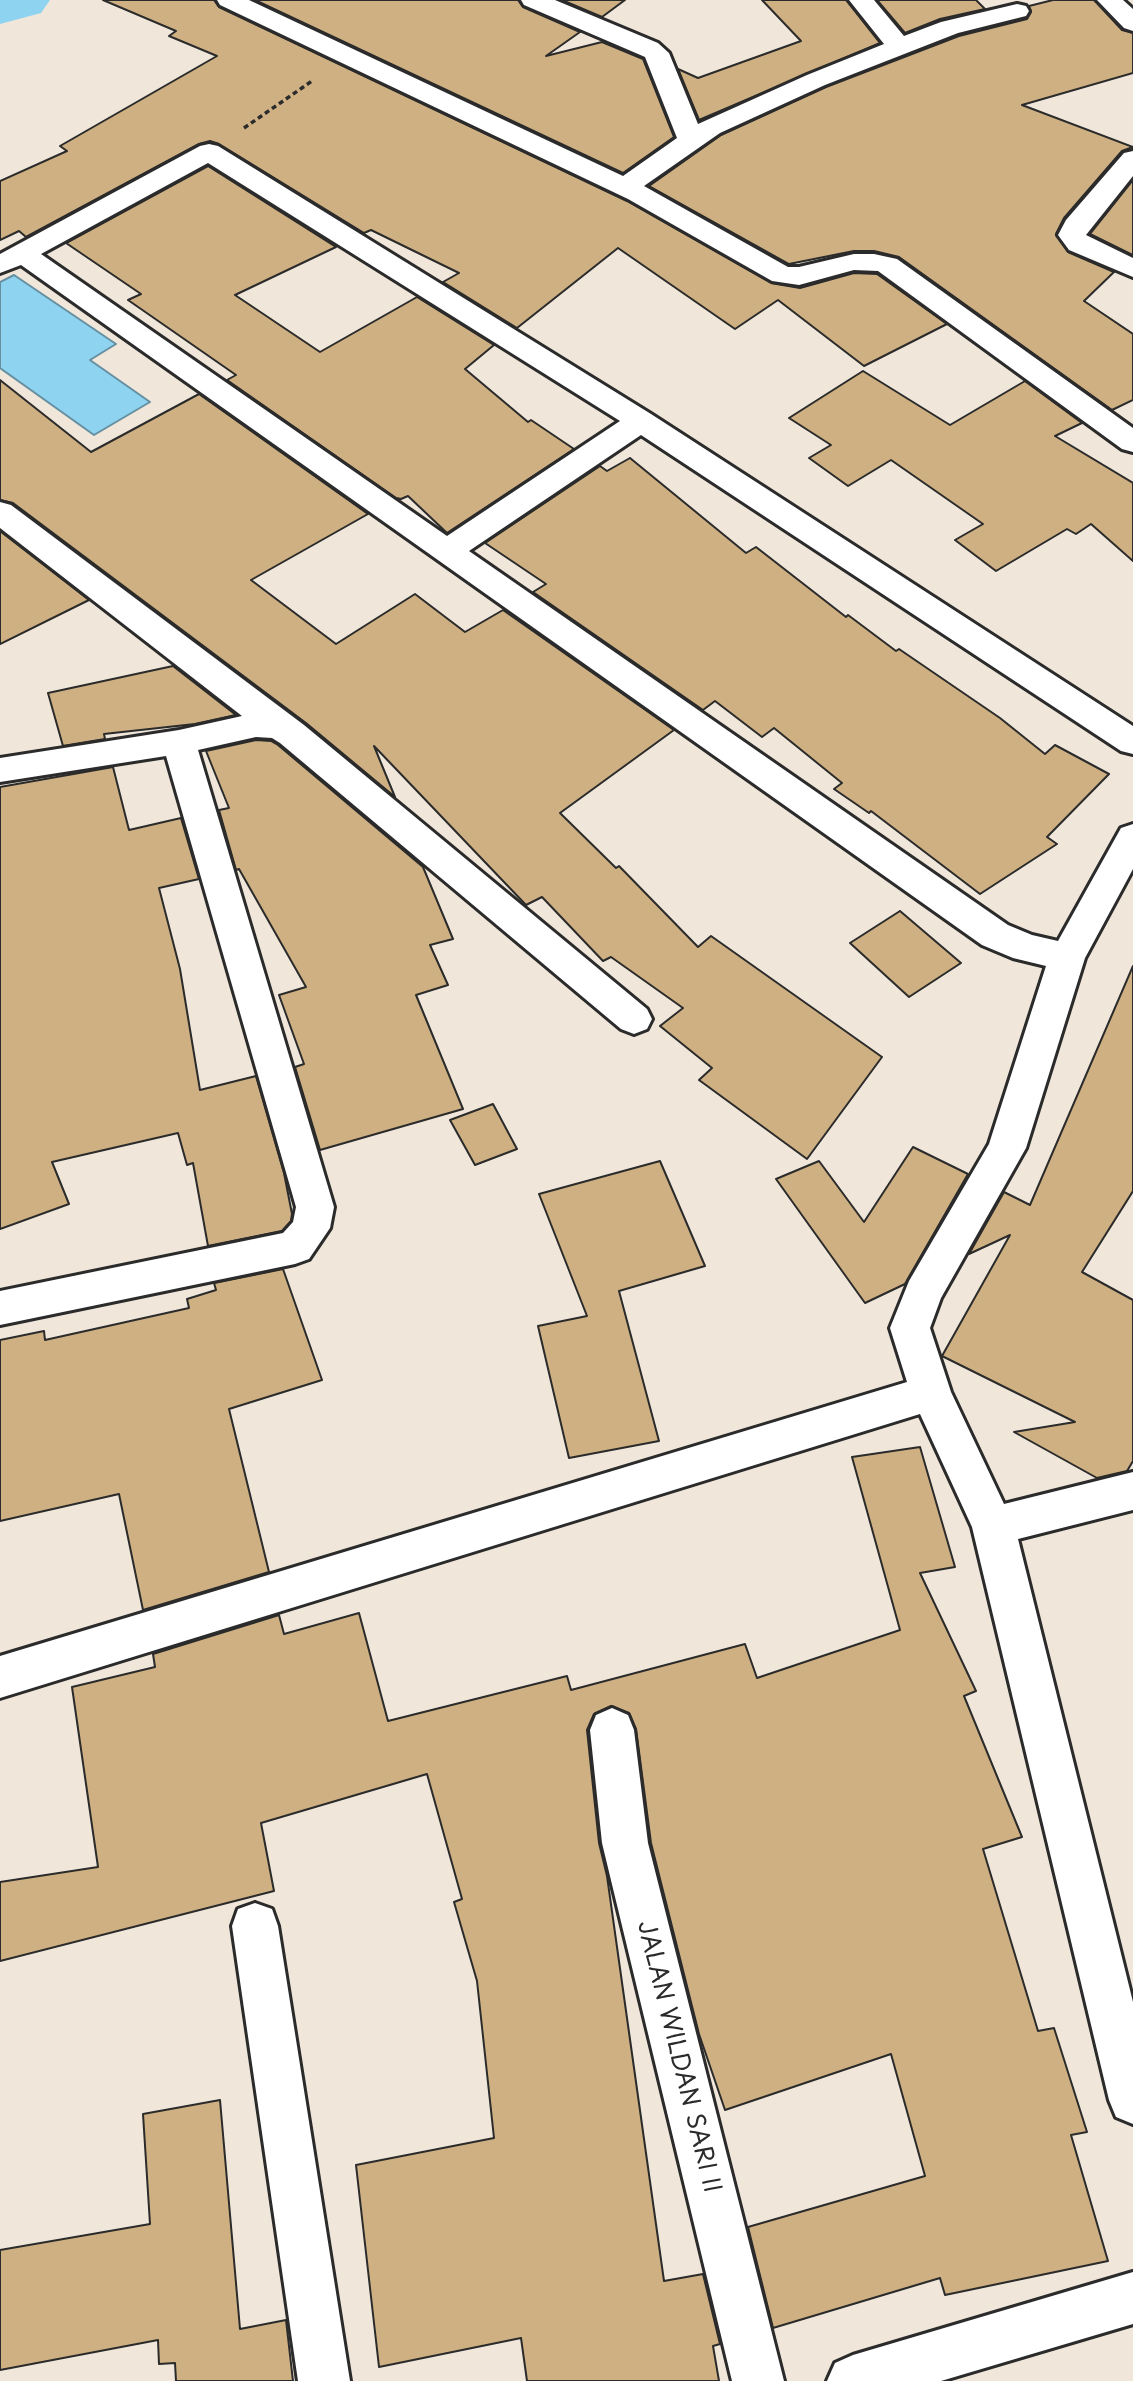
<!DOCTYPE html>
<html>
<head>
<meta charset="utf-8">
<style>
	body { margin:0 }
	canvas { display:block; background:#f0e7da }
</style>
</head>
<body>
<canvas width="1133" height="2381"></canvas>
<script>
const c = document.querySelector('canvas').getContext('2d');
c.lineJoin = 'round';
function paint(path, color) { c.fillStyle = color; c.fill(path, 'evenodd'); }
const toPath = rows => new Path2D(rows.map(r => 'M' + r).join(''));
function stroke(path, color, width, dash) { c.strokeStyle = color; c.lineWidth = width; c.lineCap = dash ? 'butt' : 'round'; c.setLineDash(dash || []); c.stroke(path); }
function label(font, color, halo, rows, align = 'center') {
  c.font = font + ' "Playpen Sans",sans-serif'; c.lineWidth = 5; c.setLineDash([]); c.textBaseline = 'middle'; c.strokeStyle = halo; c.fillStyle = color; for (const [text, x, y, turn = 0] of rows) {
    c.save(); c.translate(x, y); c.rotate((+turn || 0) * Math.PI / 180); c.textAlign = isNaN(turn) ? turn : align; if (halo) c.strokeText(text, 0, 0); c.fillText(text, 0, 0); c.restore();
  }
}
const water = toPath([
	[14,275,116,344,90,360,150,402,94,435,0,368,0,282,14,275]
]);
const river = toPath([
	[0,0,50,0,41,13,0,24,0,0]
]);
const building = toPath([
	[103,0,214,0,219,7,627,201,771,283,800,288,854,273,877,274,947,324,864,366,778,300,735,329,618,248,517,328,443,282,459,273,371,230,364,233,219,144,210,141,199,144,26,237,19,231,0,240,0,181,67,151,60,146,217,56,169,36,176,31,103,0],
	[255,0,518,0,523,7,580,32,546,56,602,42,643,59,674,137,623,173,255,0],
	[562,0,625,0,602,17,562,0],
	[762,0,846,0,880,43,699,120,678,69,698,78,801,41,762,0],
	[877,0,976,0,985,9,940,19,905,33,877,0],
	[1053,0,1094,0,1122,30,1133,33,1133,73,1022,105,1133,147,1122,151,1064,218,1056,234,1068,252,1114,272,1084,301,1133,334,1133,400,1112,410,899,257,874,251,854,251,789,264,649,186,721,135,826,87,959,36,1027,19,1031,12,1029,6,1053,0],
	[208,166,336,247,235,295,320,352,417,297,494,345,465,369,528,422,531,420,574,449,447,533,408,496,401,499,396,498,227,380,236,375,128,300,141,294,66,243,208,166],
	[1133,180,1133,255,1090,234,1133,180],
	[863,371,950,425,1025,381,1082,423,1055,436,1133,483,1133,561,1091,524,1076,534,1067,529,996,571,955,540,983,524,891,460,848,486,809,458,831,445,789,418,863,371],
	[0,380,91,452,199,394,368,514,251,580,336,644,415,594,465,632,503,610,674,730,560,813,616,868,619,866,698,947,711,936,882,1057,807,1159,699,1080,712,1068,660,1026,683,1008,611,957,603,961,542,897,526,905,374,746,395,797,306,723,13,503,0,500,0,380],
	[630,458,746,553,756,547,846,617,848,615,896,651,899,649,1000,718,1045,754,1055,745,1109,774,1047,837,1057,844,980,894,871,811,869,813,834,789,842,783,774,728,762,737,715,701,703,710,533,592,546,584,485,543,600,466,607,471,630,458],
	[0,531,89,600,0,644,0,531],
	[173,666,236,715,195,724,104,734,105,739,63,746,48,693,173,666],
	[256,740,271,741,278,745,423,867,453,939,430,945,448,985,416,995,463,1109,320,1150,295,1067,304,1064,279,995,306,987,239,869,236,870,219,810,229,808,206,751,256,740],
	[113,767,129,830,181,818,199,879,159,888,180,969,200,1090,256,1076,284,1173,292,1214,291,1221,282,1231,208,1246,193,1163,187,1165,178,1133,52,1162,69,1204,0,1229,0,787,113,767],
	[900,911,961,963,909,997,850,943,900,911],
	[1133,966,1133,1191,1082,1272,1133,1300,1133,1461,1127,1471,1097,1478,1014,1432,1075,1422,942,1356,1010,1235,969,1254,1004,1192,1030,1205,1133,966],
	[493,1104,517,1149,475,1165,450,1120,493,1104],
	[913,1147,968,1174,905,1284,865,1303,776,1179,819,1161,864,1222,913,1147],
	[660,1161,705,1266,619,1291,659,1441,569,1458,538,1326,587,1316,539,1194,660,1161],
	[283,1269,322,1380,229,1409,269,1572,143,1610,119,1494,0,1521,0,1340,44,1331,45,1340,189,1308,187,1299,216,1290,214,1283,283,1269],
	[920,1447,955,1567,920,1573,976,1691,964,1696,1022,1837,983,1849,1038,2031,1054,2028,1087,2132,1071,2135,1108,2261,945,2295,940,2278,773,2328,748,2227,925,2176,891,2054,725,2110,699,2034,651,1843,636,1729,629,1713,611,1706,594,1714,587,1730,599,1843,607,1876,664,2281,703,2274,720,2344,713,2346,719,2381,527,2381,521,2338,379,2367,356,2165,494,2138,477,1981,454,1902,462,1899,427,1774,261,1823,274,1891,0,1961,0,1882,98,1867,72,1687,155,1667,153,1654,279,1615,284,1634,359,1613,388,1721,567,1676,571,1690,745,1644,757,1678,900,1630,852,1457,920,1447],
	[220,2100,240,2329,286,2320,293,2381,176,2381,175,2363,159,2364,158,2340,0,2370,0,2250,150,2224,143,2114,220,2100]
]);
const path = toPath([
	[244,128,312,81]
]);
const street = toPath([
	[217,0,249,0,623,176,677,138,645,57,524,5,521,0,555,0,658,43,669,53,698,124,807,75,884,44,849,0,874,0,904,36,941,22,1017,4,1026,6,1029,11,1026,16,958,33,825,85,720,133,644,186,788,267,799,267,854,254,874,254,897,259,1133,428,1133,452,1122,449,878,271,854,270,799,285,772,281,628,199,220,5,217,0],
	[1097,0,1123,0,1133,9,1133,31,1124,28,1097,0],
	[209,144,218,146,651,414,1133,726,1133,754,1121,751,641,435,469,551,1008,925,1032,935,1058,941,1121,828,1133,824,1133,869,1085,958,1026,1148,941,1298,930,1328,951,1392,1004,1504,1133,1472,1133,1510,1018,1539,1133,2002,1133,2124,1116,2117,1109,2100,972,1527,920,1414,0,1698,0,1656,907,1382,890,1328,909,1281,989,1144,1046,966,1013,958,982,945,21,265,0,273,0,254,200,146,209,144],
	[208,163,620,421,447,536,41,254,208,163],
	[1133,151,1133,176,1086,235,1133,258,1133,277,1069,250,1058,235,1066,220,1124,153,1133,151],
	[0,502,11,505,304,725,647,1009,652,1019,647,1029,634,1034,621,1029,280,743,272,738,256,737,198,750,334,1207,330,1228,309,1259,295,1264,0,1325,0,1291,283,1233,293,1222,296,1207,166,756,0,782,0,758,179,730,242,716,0,528,0,502],
	[612,1708,628,1715,634,1730,648,1843,784,2381,732,2381,602,1843,590,1730,596,1715,612,1708],
	[255,1903,272,1909,278,1926,350,2381,298,2381,232,1926,238,1909,255,1903]
]);
const secondary = toPath([
	[1133,2272,1133,2324,941,2381,827,2381,835,2363,853,2355,1133,2272]
]);
const nearStreetnames = [
	["JALAN WILDAN SARI II",678,2057,76]
];
paint(water, '#8ed3f0');
stroke(water, '#6690a1', 2);
paint(river, '#8ed3f0');
paint(building, '#ceb082');
stroke(building, '#2b2b2b', 2);
stroke(street, '#2b2b2b', 6);
stroke(secondary, '#2b2b2b', 6);
stroke(path, '#2b2b2b', 3.5, [5, 3.5]);
paint(street, '#fff');
paint(secondary, '#fff');
label('24px', '#2b2b2b', '#fff', nearStreetnames);
</script>
</body>
</html>
